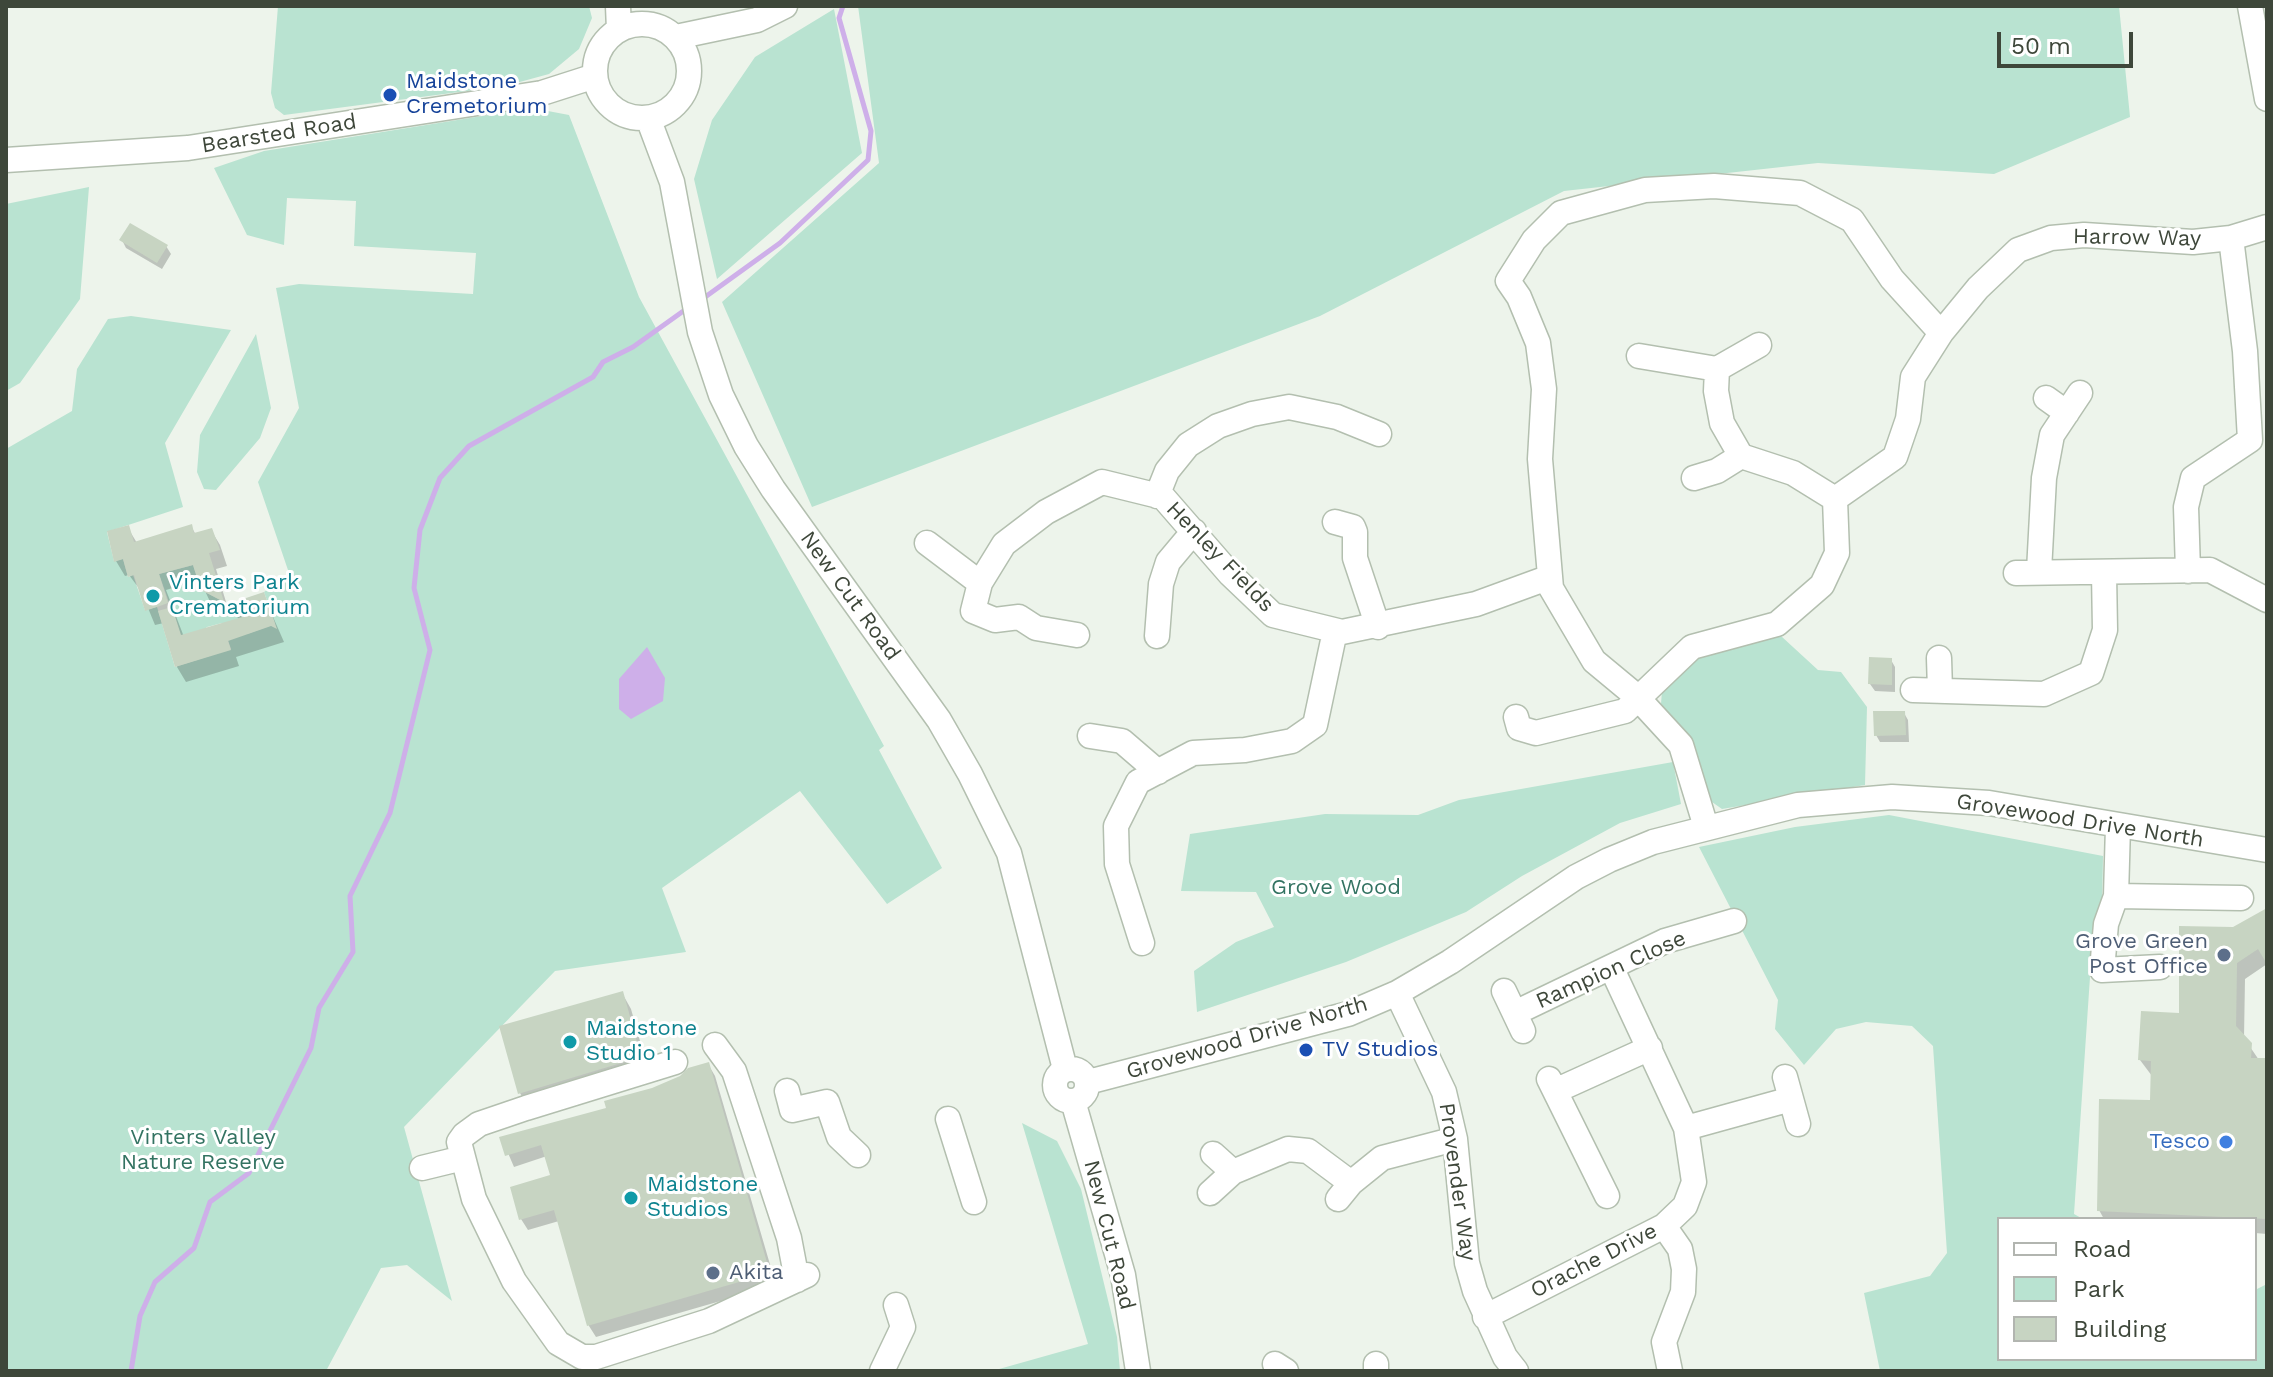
<!DOCTYPE html>
<html>
<head>
<meta charset="utf-8">
<style>
	body { margin:0 }
	#map { position:relative; width:2273px; height:1377px; overflow:hidden; background:#edf4eb; font-family:"Work Sans",sans-serif }
	canvas { display:block }
	.frame { position:absolute; inset:0; border:8px solid #3e473a; pointer-events:none }
	.legend { position:absolute; left:1997px; top:1217px; width:260px; height:144px; box-sizing:border-box; background:#fff; border:2px solid #b2b5b0; margin:0; padding:10px 14px; list-style:none; font-size:24px; color:#3e473a }
	.legend li { display:flex; align-items:center; gap:16px; height:40px }
	.legend b { width:40px; border:2px solid #b2b5b0 }
	.scale { position:absolute; left:1997px; top:32px; width:136px; height:36px; box-sizing:border-box; border:4px solid #3e473a; border-top:0; padding-left:10px; font-size:24px; line-height:28px; white-space:nowrap; color:#3e473a; -webkit-text-stroke:6px #fff; paint-order:stroke }
</style>
</head>
<body>
<div id="map">
<canvas width="2273" height="1377"></canvas>
<div class="frame"></div>
<ul class="legend">
<li><b style="height:10px;background:#fff"></b>Road</li>
<li><b style="height:22px;background:#b9e3d1"></b>Park</li>
<li><b style="height:22px;background:#c7d4c2"></b>Building</li>
</ul>
<div class="scale">50 m</div>
</div>
<script>
const c = document.querySelector('canvas').getContext('2d');
c.lineJoin = 'round';
function paint(path, color) { c.fillStyle = color; c.fill(path, 'evenodd'); }
const toPath = rows => new Path2D(rows.map(r => 'M' + r).join(''));
function stroke(path, color, width, dash) { c.strokeStyle = color; c.lineWidth = width; c.lineCap = dash ? 'butt' : 'round'; c.setLineDash(dash || []); c.stroke(path); }
function label(font, color, halo, rows, align = 'center') {
  c.font = font + ' "Work Sans",sans-serif'; c.lineWidth = 6; c.setLineDash([]); c.textBaseline = 'middle'; c.strokeStyle = halo; c.fillStyle = color; for (const [text, x, y, turn = 0] of rows) {
    c.save(); c.translate(x, y); c.rotate((+turn || 0) * Math.PI / 180); c.textAlign = isNaN(turn) ? turn : align; if (halo) c.strokeText(text, 0, 0); c.fillText(text, 0, 0); c.restore();
  }
}
const green = toPath([
	[278,6,589,6,592,18,579,49,549,74,505,86,284,115,275,108,271,93],
	[858,6,2119,6,2130,117,1994,174,1818,163,1564,191,1320,316,812,507,722,302,879,163],
	[834,9,862,153,717,279,694,179,712,120,755,57],
	[532,108,569,115,639,297,884,746,879,750,942,868,887,904,800,791,662,888,686,952,555,971,404,1127,452,1301,407,1265,381,1268,326,1371,6,1371,6,449,72,411,77,369,108,319,131,316,231,330,165,443,183,507,107,532,114,561,123,559,128,577,133,575,145,610,157,607,175,667,231,649,222,623,207,627,185,648,159,574,193,565,201,590,240,610,247,634,275,624,264,592,289,573,258,482,299,408,276,288,299,284,473,294,476,253,354,246,356,201,287,198,284,245,247,235,214,168,264,151],
	[89,187,80,299,20,383,6,391,6,204],
	[256,334,271,408,260,438,216,490,204,489,197,472,200,435],
	[1781,636,1818,670,1841,672,1867,707,1865,785,1722,809,1712,802,1694,755,1661,704,1662,691,1699,658],
	[1673,762,1681,804,1620,823,1522,876,1466,912,1346,962,1197,1012,1194,971,1236,942,1274,927,1256,892,1181,891,1190,834,1325,814,1418,815,1459,800],
	[1889,815,2103,856,2102,908,2090,977,2074,1214,2083,1219,1999,1219,1999,1359,2255,1359,2255,1290,2267,1284,2267,1371,1880,1371,1864,1293,1930,1276,1947,1253,1933,1046,1912,1026,1866,1022,1836,1029,1804,1065,1775,1029,1778,1000,1699,847,1795,827],
	[1022,1123,1057,1141,1081,1189,1117,1337,1120,1371,992,1371,1088,1344]
]);
const water = toPath([
	[647,647,665,678,663,701,631,719,619,709,619,679]
]);
const shadow = toPath([
	[122,240,166,246,171,254,162,269,126,248],
	[191,526,196,535,211,530,220,545,227,566,216,569,230,615,212,606,200,580,166,590,184,637,239,620,231,605,263,594,284,642,236,657,239,666,186,682,177,667,164,623,155,625,141,591,129,575,125,576,116,561,128,528,137,543],
	[1891,660,1895,667,1895,692,1875,691,1870,684],
	[1904,713,1908,720,1909,742,1880,742,1876,735],
	[2267,910,2267,964,2245,979,2244,1038,2259,1060,2267,1060,2267,1234,2255,1233,2255,1219,2104,1219,2099,1210,2152,1102,2152,1076,2140,1060,2181,1015,2234,929],
	[622,993,631,1009,649,1073,529,1109,520,1093],
	[708,1064,715,1076,776,1285,596,1337,589,1326,559,1221,528,1230,521,1219,553,1176,547,1156,514,1167,502,1139,609,1109]
]);
const stream = toPath([
	[701,300,780,243,868,160,871,131,839,18,843,6],
	[131,1371,140,1316,155,1282,194,1248,210,1202,249,1173,311,1048,319,1008,353,952,350,896,390,813,430,650,414,588,420,530,440,478,469,446,593,377,603,362,633,347,689,307]
]);
const building = toPath([
	[130,223,168,245,157,263,119,240],
	[192,524,194,533,212,528,220,550,209,553,224,602,201,590,193,565,159,574,168,603,145,611,134,575,128,577,123,559,114,562,107,531,129,525,134,542],
	[264,592,277,629,271,626,228,641,231,650,175,667,158,611,172,607,181,635,249,615,228,604],
	[1869,657,1892,658,1892,685,1868,684],
	[1873,711,1905,711,1906,735,1874,736],
	[2267,908,2267,964,2258,949,2237,963,2236,1026,2252,1043,2251,1058,2267,1058,2267,1219,2097,1211,2099,1099,2150,1100,2151,1061,2138,1060,2141,1011,2179,1013,2179,926,2233,927],
	[623,991,641,1057,518,1094,499,1026],
	[709,1062,770,1273,587,1326,554,1210,519,1220,510,1187,550,1175,541,1145,505,1156,499,1137,606,1108,604,1101,652,1088,680,1076,688,1068]
]);
const minor = toPath([
	[618,6,619,30],
	[2250,6,2267,99],
	'595 71a47 47 0 1 1 94 0a47 47 0 1 1-94 0Z',
	[676,37,757,20,785,6],
	[648,118,672,182,700,332,721,395,746,446,773,489,939,720,970,774,1009,853,1065,1069],
	[6,160,188,148,542,93,595,76],
	[1639,356,1717,369,1759,345],
	[1717,369,1716,391,1722,423,1741,456,1793,473,1835,499],
	[2046,398,2067,413],
	[1694,478,1717,471,1741,456],
	[1157,496,1167,471,1188,445,1218,426,1252,414,1289,407,1337,417,1379,434],
	[1335,522,1353,527,1355,532,1355,558,1378,627],
	[927,543,980,583],
	[2039,571,2044,478,2052,435,2080,393],
	[2188,571,2186,507,2193,478,2250,440,2245,351,2231,238],
	[2016,573,2210,570,2267,600],
	[1077,635,1036,628,1019,617,995,620,973,611,980,583,1004,544,1046,512,1102,482,1163,497,1230,574,1273,615,1342,632,1476,604,1550,577],
	[1157,636,1161,584,1168,562,1194,531],
	[1939,658,1940,690],
	[1913,690,2044,694,2091,673,2105,630,2104,573],
	[1516,717,1519,728,1536,733,1625,711,1692,647,1777,624,1822,585,1837,553,1835,499,1895,457,1908,419,1913,377,1941,333,1978,288,2018,250,2051,238,2084,235,2193,242,2231,238,2267,227],
	[1090,736,1122,741,1158,772],
	[2118,826,2116,896,2241,898],
	[1706,827,1681,745,1635,695,1594,661,1551,588,1540,459,1544,389,1538,343,1519,297,1508,281,1534,240,1561,213,1645,190,1714,186,1800,193,1852,220,1892,279,1941,333],
	[2116,896,2106,924,2102,970,2160,967],
	[1142,943,1117,864,1116,826,1138,782,1193,753,1245,750,1292,741,1315,725,1335,631],
	[1504,991,1523,1031],
	[1397,993,1444,1092,1455,1139,1467,1263,1475,1291,1505,1357,1516,1371],
	[1515,1013,1665,941,1734,921],
	[715,1045,734,1071,789,1238,797,1280],
	[675,1062,526,1108,479,1124,464,1135,459,1142,474,1199,514,1281,558,1343,582,1357,596,1357,709,1321,807,1275],
	'1055 1085a16 16 0 1 1 32 0a16 16 0 1 1-32 0Z',
	[1785,1077,1798,1124],
	[1549,1079,1607,1196],
	[1088,1082,1348,1014,1397,993,1450,962,1576,877,1609,860,1653,842,1798,805,1892,797,1989,803,2267,850],
	[787,1091,792,1110,827,1102,839,1137,858,1155],
	[1555,1091,1650,1048],
	[1073,1101,1123,1275,1138,1371],
	[948,1119,974,1202],
	[1686,1128,1791,1099],
	[1213,1154,1233,1172],
	[422,1168,463,1158],
	[1210,1193,1233,1172,1288,1149,1308,1151,1351,1183],
	[1338,1199,1351,1183,1382,1158,1455,1139],
	[1664,1226,1680,1249,1684,1269,1683,1292,1664,1342,1670,1371],
	[1485,1317,1664,1226,1685,1206,1694,1182,1686,1128,1612,969],
	[1275,1364,1286,1371],
	[1376,1364,1376,1371],
	[882,1371,903,1327,896,1305]
]);
const markers = [
	[390,95,8,"#1a4fb4"],
	[153,596,8,"#0f9aa8"],
	[2224,955,8,"#5c6f8a"],
	[570,1042,8,"#0f9aa8"],
	[1306,1050,8,"#1a4fb4"],
	[2226,1142,8,"#3f7fe0"],
	[631,1198,8,"#0f9aa8"],
	[713,1273,8,"#5c6f8a"]
];
const transitNames = [
	["Maidstone",406,82],
	["Cremetorium",406,107],
	["TV Studios",1322,1050]
];
const streetNames = [
	["Bearsted Road",279,134,-9],
	["Harrow Way",2137,238,1],
	["Henley Fields",1220,557,46],
	["New Cut Road",850,596,54],
	["Grovewood Drive North",2080,821,9],
	["Rampion Close",1611,970,-24],
	["Grovewood Drive North",1247,1038,-16],
	["Provender Way",1457,1182,82],
	["New Cut Road",1109,1235,76],
	["Orache Drive",1594,1261,-27]
];
const cultureNames = [
	["Vinters Park",169,583],
	["Crematorium",169,608],
	["Maidstone",586,1029],
	["Studio 1",586,1054],
	["Maidstone",647,1185],
	["Studios",647,1210]
];
const parkNames = [
	["Grove Wood",1336,888],
	["Vinters Valley",203,1138],
	["Nature Reserve",203,1163]
];
const serviceNames = [
	["Grove Green",2208,942],
	["Post Office",2208,967],
	["Akita",729,1273,"left"]
];
const shopNames = [
	["Tesco",2210,1142]
];
paint(green, '#b9e3d1');
paint(water, '#ceafe9');
paint(shadow, '#0003');
stroke(stream, '#ceafe9', 5);
paint(building, '#c7d4c2');
stroke(minor, '#b3bfaf', 27);
stroke(minor, '#fff', 24);
for (const [x, y, r, color] of markers) { const dot = new Path2D(); dot.arc(x, y, r, 0, 2 * Math.PI); c.fillStyle = color; c.fill(dot); stroke(dot, '#fff', 3); }
label('22px', '#164399', '#fff', transitNames, 'left');
label('22px', '#3e473a', '#fff', streetNames);
label('22px', '#0d838f', '#fff', cultureNames, 'left');
label('22px', '#337362', '#fff', parkNames);
label('22px', '#4e5e75', '#fff', serviceNames, 'right');
label('22px', '#366cbe', '#fff', shopNames, 'right');
</script>
</body>
</html>
